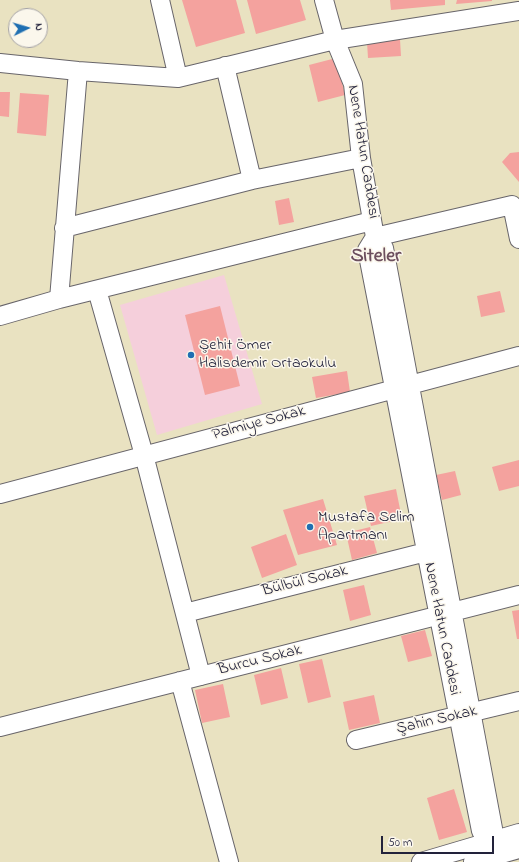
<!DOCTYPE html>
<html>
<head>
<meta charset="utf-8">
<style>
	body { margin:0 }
	#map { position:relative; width:519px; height:862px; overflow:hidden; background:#e9e2c1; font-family:"Indie Flower",sans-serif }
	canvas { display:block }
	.north { position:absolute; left:8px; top:8px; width:40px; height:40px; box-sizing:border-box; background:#fbf7ec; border:1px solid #a4a2a5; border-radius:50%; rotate:85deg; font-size:11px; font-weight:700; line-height:16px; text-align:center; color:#22223b }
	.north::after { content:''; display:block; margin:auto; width:14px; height:18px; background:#1f6fb2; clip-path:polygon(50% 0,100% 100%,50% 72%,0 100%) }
	.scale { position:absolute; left:381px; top:836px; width:113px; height:18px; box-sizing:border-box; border:2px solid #22223b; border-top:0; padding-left:5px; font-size:12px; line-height:14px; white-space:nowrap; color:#22223b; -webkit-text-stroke:3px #fbf7ec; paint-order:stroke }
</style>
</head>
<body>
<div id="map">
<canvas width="519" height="862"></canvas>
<div class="north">N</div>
<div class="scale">50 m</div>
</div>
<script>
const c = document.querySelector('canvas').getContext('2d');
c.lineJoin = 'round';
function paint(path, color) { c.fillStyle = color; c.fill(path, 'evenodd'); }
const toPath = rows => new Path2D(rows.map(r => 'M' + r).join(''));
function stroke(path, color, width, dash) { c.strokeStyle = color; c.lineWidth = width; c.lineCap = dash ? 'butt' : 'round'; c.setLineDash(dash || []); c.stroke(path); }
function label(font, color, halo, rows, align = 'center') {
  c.font = font + ' "Indie Flower",sans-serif'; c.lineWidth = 3; c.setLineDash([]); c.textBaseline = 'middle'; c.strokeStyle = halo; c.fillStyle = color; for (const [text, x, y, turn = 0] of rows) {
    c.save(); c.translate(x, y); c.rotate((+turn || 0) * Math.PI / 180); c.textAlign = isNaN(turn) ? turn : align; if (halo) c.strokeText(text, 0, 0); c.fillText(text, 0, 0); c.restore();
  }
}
const built = toPath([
	[224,275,262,404,157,435,120,305]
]);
const building = toPath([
	[182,0,236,0,245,33,196,47],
	[247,0,300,0,306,20,256,34],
	[390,0,445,0,445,5,391,10],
	[457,0,492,0,492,1,456,4],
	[400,39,401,56,368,58,367,42],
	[336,58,345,95,318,102,309,65],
	[0,92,10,92,9,117,0,116],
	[20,93,49,95,46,136,17,133],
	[519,152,519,182,502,162,510,153],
	[289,198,294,222,279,225,275,201],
	[500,291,505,312,481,317,477,296],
	[220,306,240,386,205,395,185,315],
	[347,371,350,392,316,398,312,377],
	[519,460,519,486,499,491,492,467],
	[455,471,461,495,442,500,436,475],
	[396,489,402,519,371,526,364,496],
	[323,499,337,545,298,555,283,510],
	[370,527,377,553,352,560,346,533],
	[286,534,297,565,262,578,251,547],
	[364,585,371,615,350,621,343,590],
	[519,610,519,639,517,639,512,611],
	[425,630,432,656,408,662,401,636],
	[322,659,331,697,308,703,299,664],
	[281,668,288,698,261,705,254,675],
	[223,684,230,717,202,723,195,690],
	[374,695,380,723,349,730,343,702],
	[454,789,467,832,439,840,427,798]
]);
const minor = toPath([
	[160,0,178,78],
	[324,0,335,40,353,84,361,158,375,237,384,248,498,855],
	[0,63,78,71,178,78,335,40,519,11],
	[225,66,252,180],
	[64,228,252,180,361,158],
	[375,237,367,250,481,831],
	[375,237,512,205,519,239],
	[97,290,144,455,201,676],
	[59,299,78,71],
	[0,316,59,299,372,221],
	[0,494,519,356],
	[185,613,426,552],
	[180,681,229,862],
	[0,727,519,595],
	[356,740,519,701],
	[421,862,519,833],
	[473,862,519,849]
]);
const markers = [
	[191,355,4,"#1f6fb2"],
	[310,527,4,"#1f6fb2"]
];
const streetNames = [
	["Nene Hatun Caddesi",362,152,81],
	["Palmiye Sokak",259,424,-15],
	["Bülbül Sokak",305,582,-14],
	["Nene Hatun Caddesi",441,629,79],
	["Burcu Sokak",260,661,-14],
	["Şahin Sokak",437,721,-13]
];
const poiNames = [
	["Şehit Ömer",199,346],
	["Halisdemir Ortaokulu",199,364],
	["Mustafa Selim",318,518],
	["Apartmanı",318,536]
];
const districtNames = [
	["Siteler",376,258]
];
paint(built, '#f5cfdb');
paint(building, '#f4a29e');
stroke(minor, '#68656a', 20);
stroke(minor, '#fff', 18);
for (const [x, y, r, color] of markers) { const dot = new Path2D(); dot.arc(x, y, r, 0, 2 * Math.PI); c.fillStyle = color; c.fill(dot); stroke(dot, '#fbf7ec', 1.5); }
label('16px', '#22223b', '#fbf7ec', streetNames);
label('16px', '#22223b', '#fbf7ec', poiNames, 'left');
label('bold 20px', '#6c4f5e', '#fbf7ec', districtNames);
</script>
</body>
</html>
